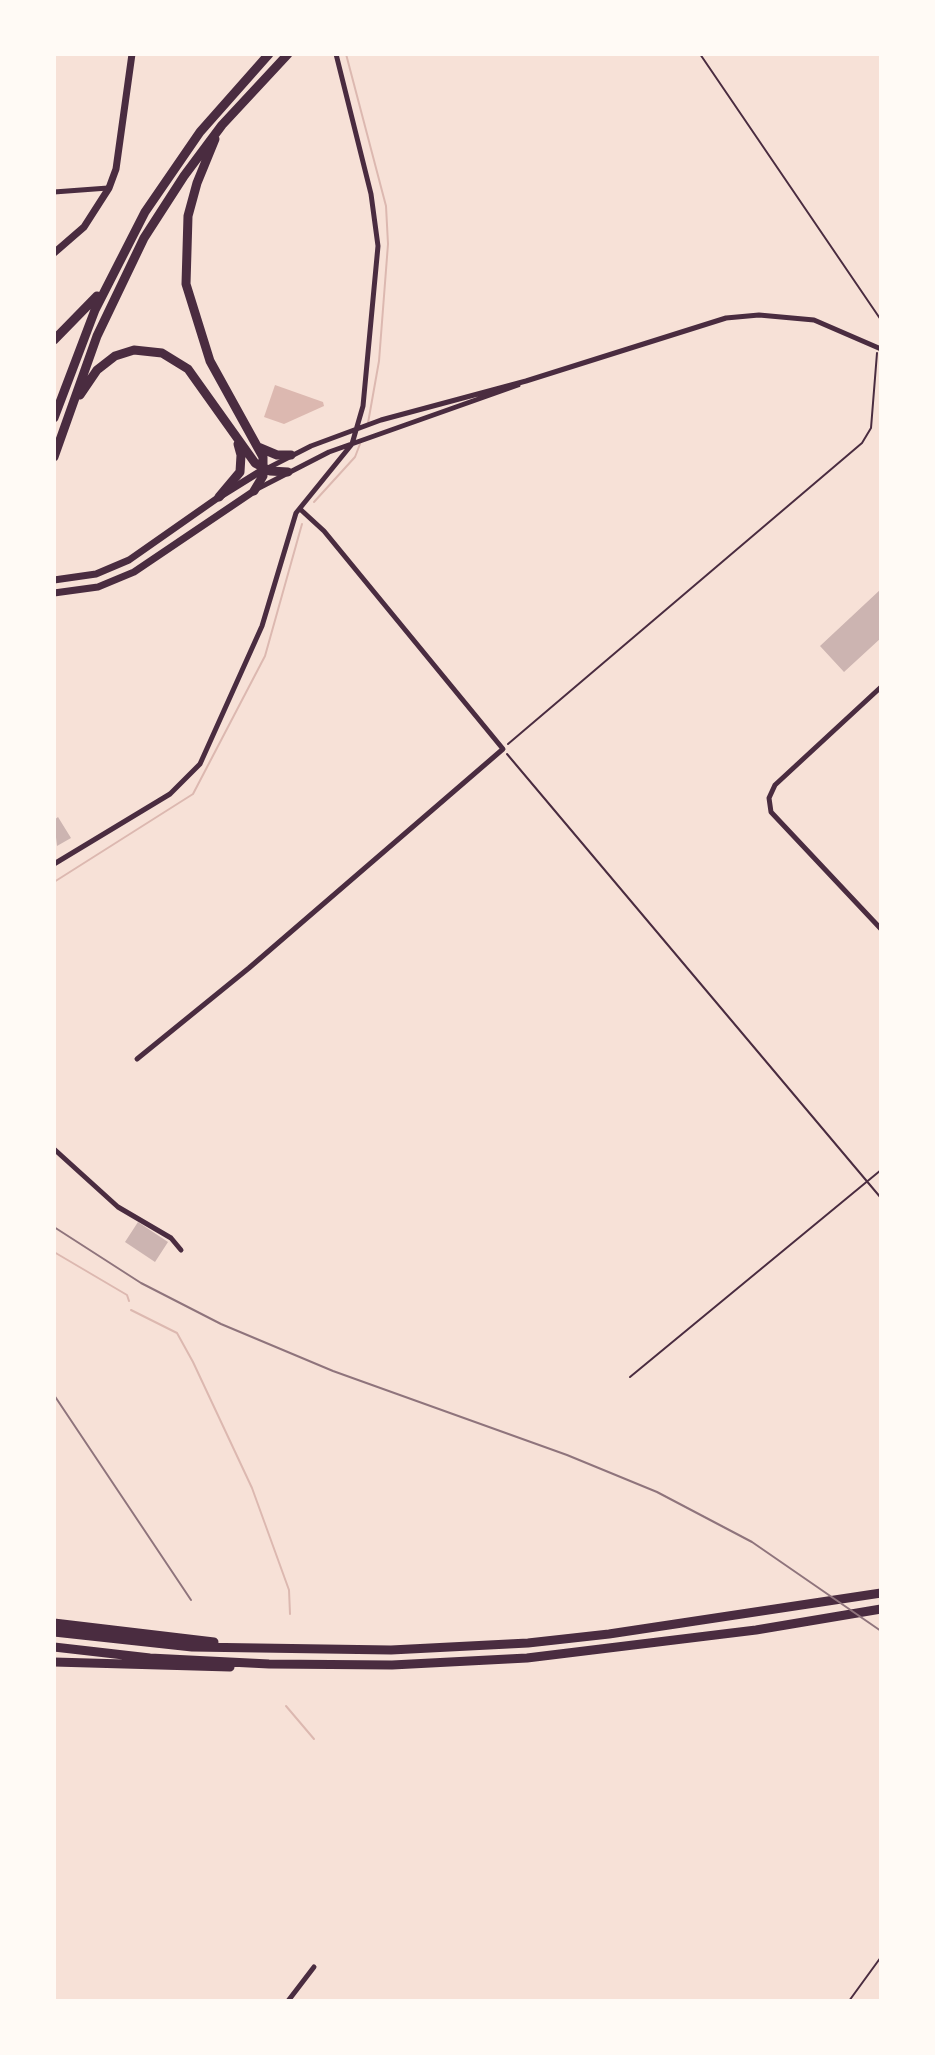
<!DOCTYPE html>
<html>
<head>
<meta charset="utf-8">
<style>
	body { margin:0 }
	#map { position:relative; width:935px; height:2055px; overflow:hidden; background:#f7e1d7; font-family:"PT Sans",sans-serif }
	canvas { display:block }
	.frame { position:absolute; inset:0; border:56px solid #fffaf5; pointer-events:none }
</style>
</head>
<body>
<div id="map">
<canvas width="935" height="2055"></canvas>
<div class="frame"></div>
</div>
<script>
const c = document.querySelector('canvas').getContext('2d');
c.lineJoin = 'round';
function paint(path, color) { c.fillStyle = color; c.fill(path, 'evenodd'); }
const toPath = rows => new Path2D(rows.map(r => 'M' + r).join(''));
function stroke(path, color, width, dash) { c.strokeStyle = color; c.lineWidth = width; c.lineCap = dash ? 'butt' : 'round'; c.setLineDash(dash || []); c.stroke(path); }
const water = toPath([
	[275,385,323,402,324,406,284,424,264,417]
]);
const stream = toPath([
	[346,54,386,206,388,244,379,361,368,423],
	[314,502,355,457,360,444],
	[54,882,193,794,265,656,302,524],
	[54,1252,127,1295,129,1301],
	[131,1310,177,1333,193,1362,252,1488,289,1590,290,1614],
	[286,1706,314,1739]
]);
const building = toPath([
	[881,589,881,638,844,672,820,646],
	[58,817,71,838,57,846,54,820],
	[138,1222,168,1242,155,1262,125,1242]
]);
const path = toPath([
	[700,54,881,320],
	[508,744,862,443,871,428,877,353],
	[507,754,881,1198],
	[630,1377,881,1170]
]);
const service = toPath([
	[849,2001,881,1957]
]);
const minor = toPath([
	[54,192,108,188],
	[266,469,311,446,381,420,526,381,726,318,759,315,814,320,881,349],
	[257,489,329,452,518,385],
	[881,687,775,785,769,798,771,812,881,929],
	[54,864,170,794,200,764,262,626,296,513,352,444,363,406,378,246,371,194,336,54],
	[137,1059,249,968,503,749,324,531,300,509],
	[54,1149,118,1207,171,1238,181,1250],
	[288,2001,314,1967]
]);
const secondary = toPath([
	[54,253,84,227,109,188,116,169,132,54],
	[54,580,96,574,129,560,219,497,264,469],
	[54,593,98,587,134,572,254,491]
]);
const motorway = toPath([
	[215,139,197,183,188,216,186,284,210,361,263,457,263,476,254,491],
	[54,340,97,296],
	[80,395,97,370,115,356,134,350,162,353,188,369,255,463,270,471,288,472],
	[54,418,95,310,145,212,200,132,269,54],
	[258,447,277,455,291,455],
	[54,457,97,336,144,238,184,176,222,125,288,54],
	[219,497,240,472,241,455,238,444],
	[54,1623,214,1642],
	[54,1632,192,1647,391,1650,528,1643,609,1634,881,1593],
	[54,1647,150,1658,269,1664,392,1665,527,1658,756,1630,881,1609],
	[54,1662,230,1667]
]);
const rail = toPath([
	[54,1227,141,1283,221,1324,333,1371,567,1455,657,1492,752,1542,881,1631],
	[54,1395,191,1600]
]);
paint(water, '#dcb8b0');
stroke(stream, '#dcb8b0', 2);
paint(building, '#ccb4b1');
stroke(path, '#4a2c40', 2);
stroke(service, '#4a2c40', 2);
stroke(minor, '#4a2c40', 5);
stroke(secondary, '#4a2c40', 7);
stroke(motorway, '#4a2c40', 9);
stroke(rail, '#8f747c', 2);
</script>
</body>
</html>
